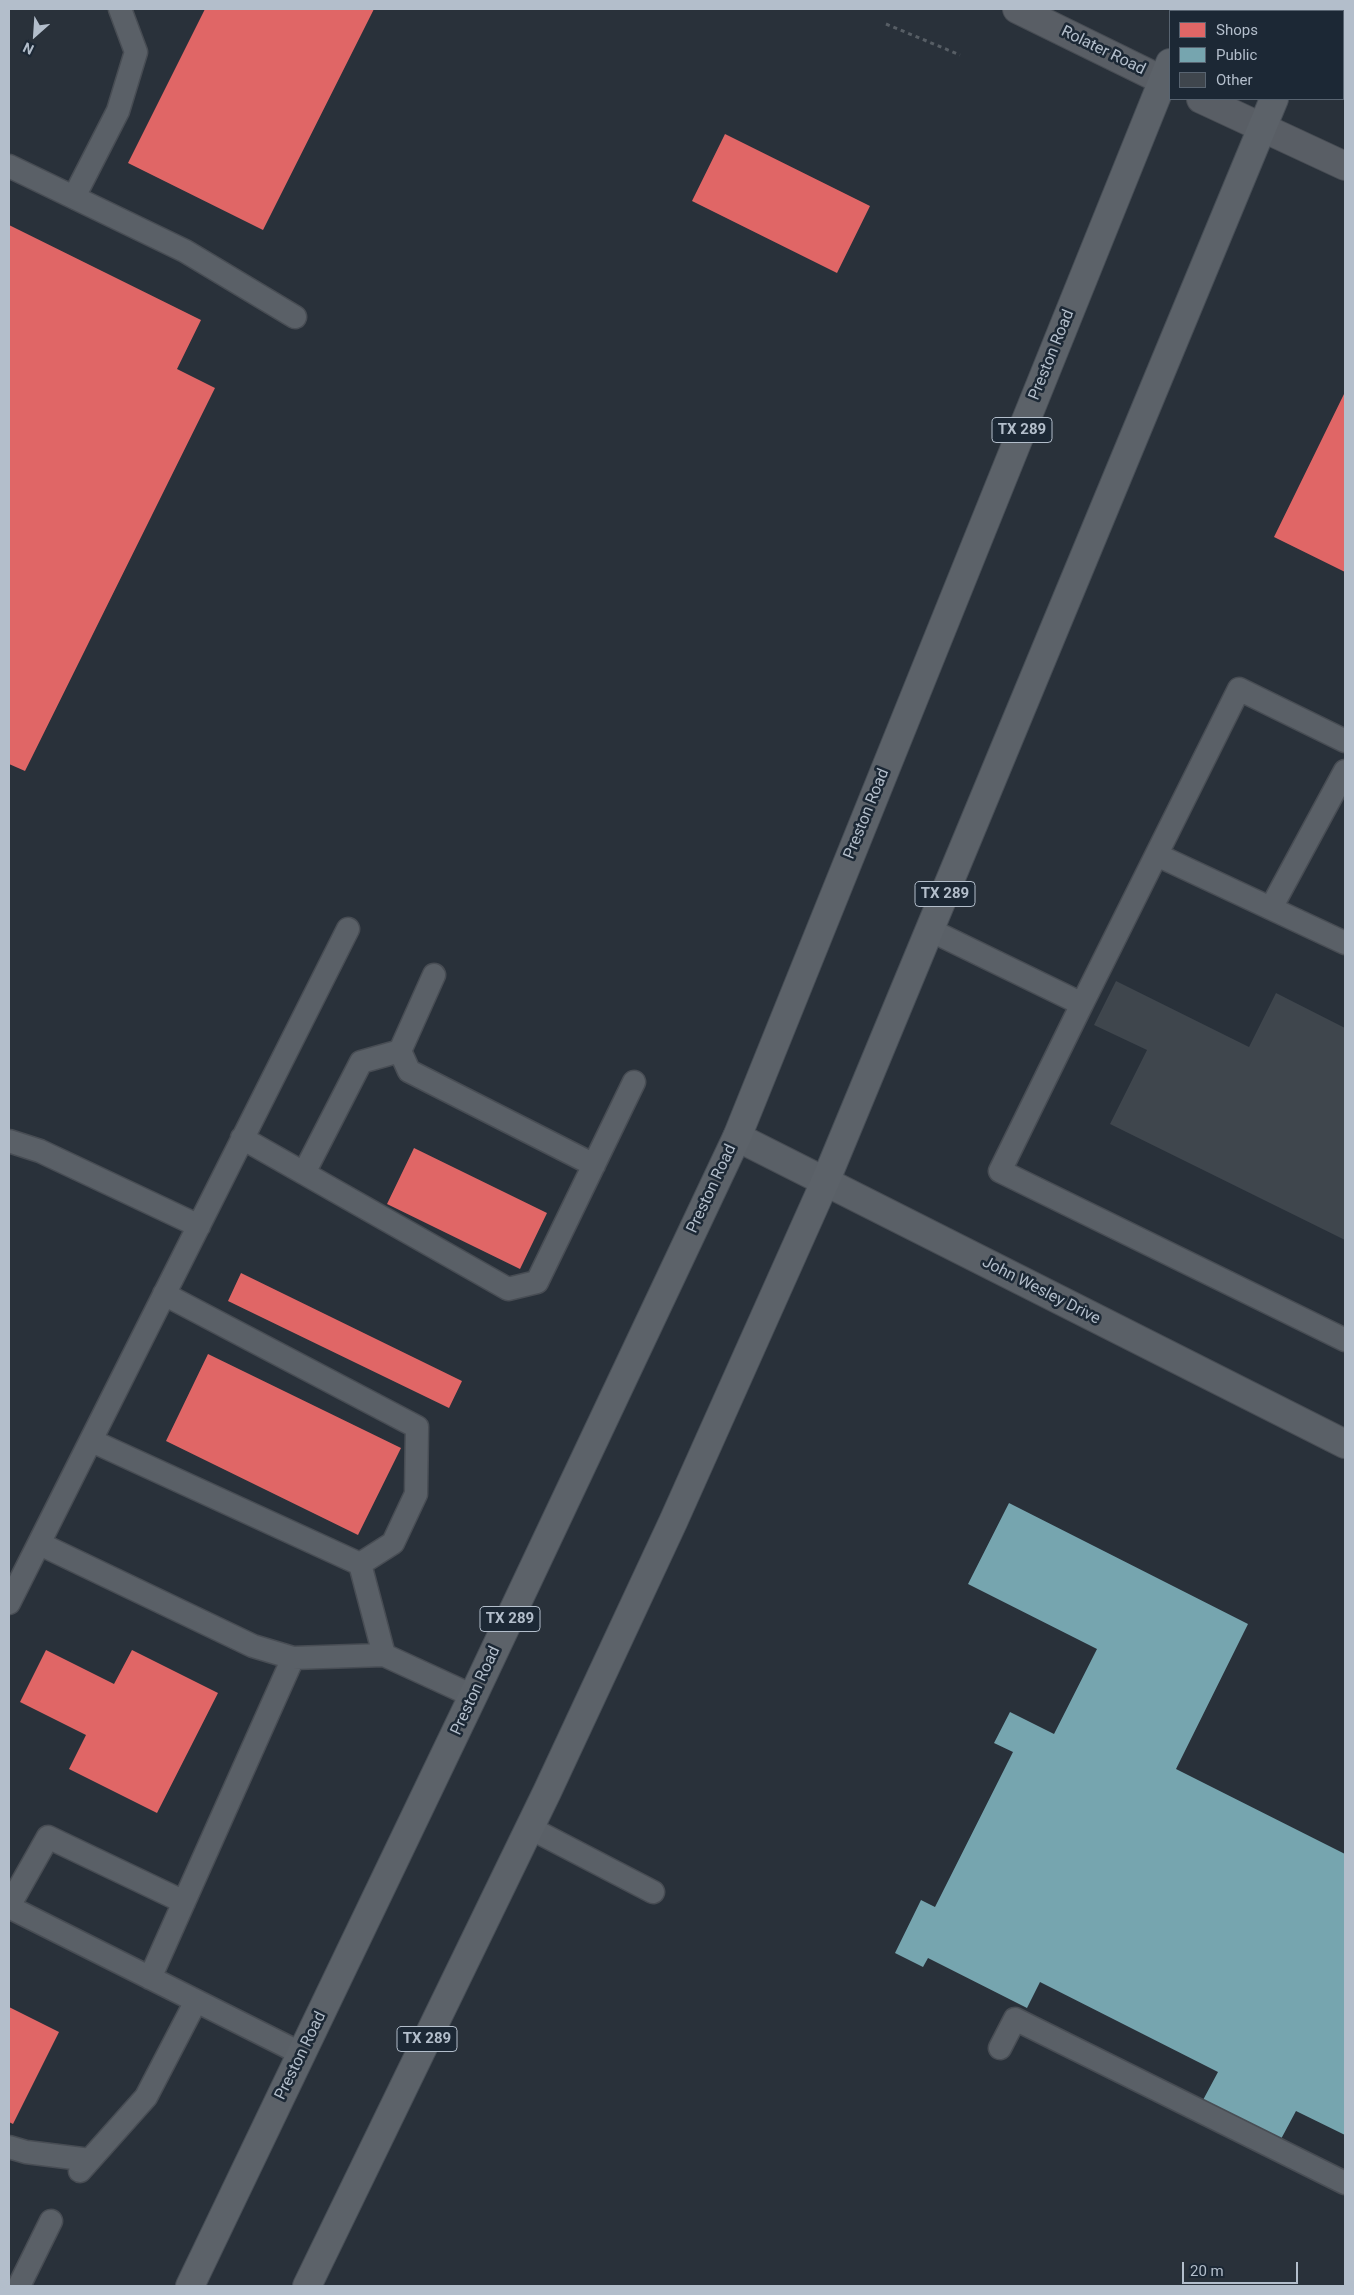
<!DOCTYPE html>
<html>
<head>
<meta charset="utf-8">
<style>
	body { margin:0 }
	#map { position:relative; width:1354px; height:2295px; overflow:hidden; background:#29313a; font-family:Roboto,sans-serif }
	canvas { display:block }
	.frame { position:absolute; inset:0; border:10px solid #b3becb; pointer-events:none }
	.legend { position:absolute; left:1169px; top:10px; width:175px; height:90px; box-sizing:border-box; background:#1c2835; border:1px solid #586471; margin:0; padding:6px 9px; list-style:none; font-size:15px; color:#b3becb }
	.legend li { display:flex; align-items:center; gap:10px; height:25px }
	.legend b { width:25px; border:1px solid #586471 }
	.north { position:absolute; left:10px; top:10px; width:50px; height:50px; -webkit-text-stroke:4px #1c2835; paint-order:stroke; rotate:206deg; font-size:14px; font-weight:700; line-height:20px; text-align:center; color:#b3becb }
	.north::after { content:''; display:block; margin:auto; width:18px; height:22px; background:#b3becb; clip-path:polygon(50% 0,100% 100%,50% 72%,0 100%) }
	.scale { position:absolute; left:1182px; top:2262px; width:116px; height:22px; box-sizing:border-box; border:2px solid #b3becb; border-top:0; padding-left:6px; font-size:15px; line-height:18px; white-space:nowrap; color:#b3becb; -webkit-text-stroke:4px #1c2835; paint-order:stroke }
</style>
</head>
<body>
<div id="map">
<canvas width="1354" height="2295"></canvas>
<div class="frame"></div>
<ul class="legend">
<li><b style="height:14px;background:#e06666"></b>Shops</li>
<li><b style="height:14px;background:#76a5af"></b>Public</li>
<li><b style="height:14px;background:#3f464d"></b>Other</li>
</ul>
<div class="north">N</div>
<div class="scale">20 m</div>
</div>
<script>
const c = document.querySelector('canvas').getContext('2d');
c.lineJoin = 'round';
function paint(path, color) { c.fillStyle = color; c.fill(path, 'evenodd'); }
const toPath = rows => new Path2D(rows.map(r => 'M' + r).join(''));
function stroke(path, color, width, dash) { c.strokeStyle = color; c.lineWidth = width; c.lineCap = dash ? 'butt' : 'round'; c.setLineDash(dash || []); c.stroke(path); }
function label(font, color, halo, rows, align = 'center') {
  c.font = font + ' Roboto,sans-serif'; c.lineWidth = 5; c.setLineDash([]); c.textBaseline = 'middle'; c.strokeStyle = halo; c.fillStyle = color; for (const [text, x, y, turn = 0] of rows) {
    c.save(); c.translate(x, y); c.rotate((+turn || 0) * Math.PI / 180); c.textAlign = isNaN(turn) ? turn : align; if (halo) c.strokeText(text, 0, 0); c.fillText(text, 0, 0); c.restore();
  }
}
const shops = toPath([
	[205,9,374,9,263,230,128,163],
	[725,134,870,206,837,273,692,201],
	[9,225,201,320,177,369,215,388,25,771,9,764],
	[1345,392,1345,572,1274,537],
	[414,1148,547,1213,520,1269,387,1204],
	[241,1273,462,1381,449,1408,228,1301],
	[208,1354,401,1448,358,1535,166,1441],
	[46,1650,114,1684,132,1650,218,1693,157,1813,69,1769,86,1735,20,1702],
	[9,2007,59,2032,13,2124,9,2122]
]);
const public = toPath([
	[1009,1503,1248,1624,1176,1769,1345,1854,1345,2135,1296,2111,1281,2139,1203,2100,1218,2072,1040,1982,1027,2008,928,1958,923,1967,895,1953,921,1900,935,1907,1013,1752,994,1743,1010,1712,1054,1734,1097,1649,968,1584]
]);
const building = toPath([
	[1116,981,1249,1047,1276,993,1345,1028,1345,1240,1110,1124,1147,1050,1094,1025]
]);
const path = toPath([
	[886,24,960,55]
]);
const service = toPath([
	[9,166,185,251,295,317],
	[74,197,118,111,136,52,120,9],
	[1157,855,1345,943],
	[1271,908,1345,771],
	[930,930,1082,1004,1000,1171,1345,1340],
	[434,975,400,1051,409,1071,594,1165],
	[1082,1004,1239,689,1345,741],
	[242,1138,508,1289,537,1282,634,1082],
	[9,1141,40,1151,199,1226],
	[304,1173,361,1062,400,1051],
	[92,1441,360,1564,393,1543,416,1494,417,1427,164,1294],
	[40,1544,253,1646,293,1658,384,1655,473,1696],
	[360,1564,384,1655],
	[9,1603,348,929],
	[530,1828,653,1892],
	[9,1906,48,1837,184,1902],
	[9,1907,302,2054],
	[150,1978,293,1658],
	[1000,2048,1015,2019,1345,2183],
	[9,2147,26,2152,90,2160],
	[80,2171,146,2097,196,2001],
	[19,2286,51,2221]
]);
const minor = toPath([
	[737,1137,1345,1444]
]);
const secondary = toPath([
	[1017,9,1170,84],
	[1237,9,1242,11],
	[1343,60,1345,61],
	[1201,99,1345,166]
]);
const primary = toPath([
	[1192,11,1193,9],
	[1309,11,1310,9],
	[190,2286,473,1696,737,1137,1170,63],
	[307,2286,547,1792,673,1522,825,1182,1274,99]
]);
const shields = [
	[1022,430,60],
	[945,894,60],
	[510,1619,60],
	[427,2039,60]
];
const shieldNames = [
	["TX 289",1022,430],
	["TX 289",945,894],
	["TX 289",510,1619],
	["TX 289",427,2039]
];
const streetNames = [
	["Rolater Road",1103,51,26],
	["Preston Road",1052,355,-68],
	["Preston Road",867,814,-68],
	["Preston Road",712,1189,-65],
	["John Wesley Drive",1041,1291,27],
	["Preston Road",476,1691,-65],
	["Preston Road",301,2056,-64]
];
paint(shops, '#e06666');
paint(public, '#76a5af');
paint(building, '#3f464d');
stroke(service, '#484d54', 25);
stroke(minor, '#484d54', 30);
stroke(secondary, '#484d54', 30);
stroke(primary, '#474e56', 30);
stroke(path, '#575e65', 3, [4, 4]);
stroke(service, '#5a6067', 22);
stroke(minor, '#5a6067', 28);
stroke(secondary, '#595e65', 28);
stroke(primary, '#5c6269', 28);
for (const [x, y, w] of shields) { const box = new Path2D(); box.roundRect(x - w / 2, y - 12.5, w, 25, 4); c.fillStyle = '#1c2835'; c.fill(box); stroke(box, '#b3becb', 1); }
label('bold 15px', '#b3becb', null, shieldNames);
label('16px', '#b3becb', '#1c2835', streetNames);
</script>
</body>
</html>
